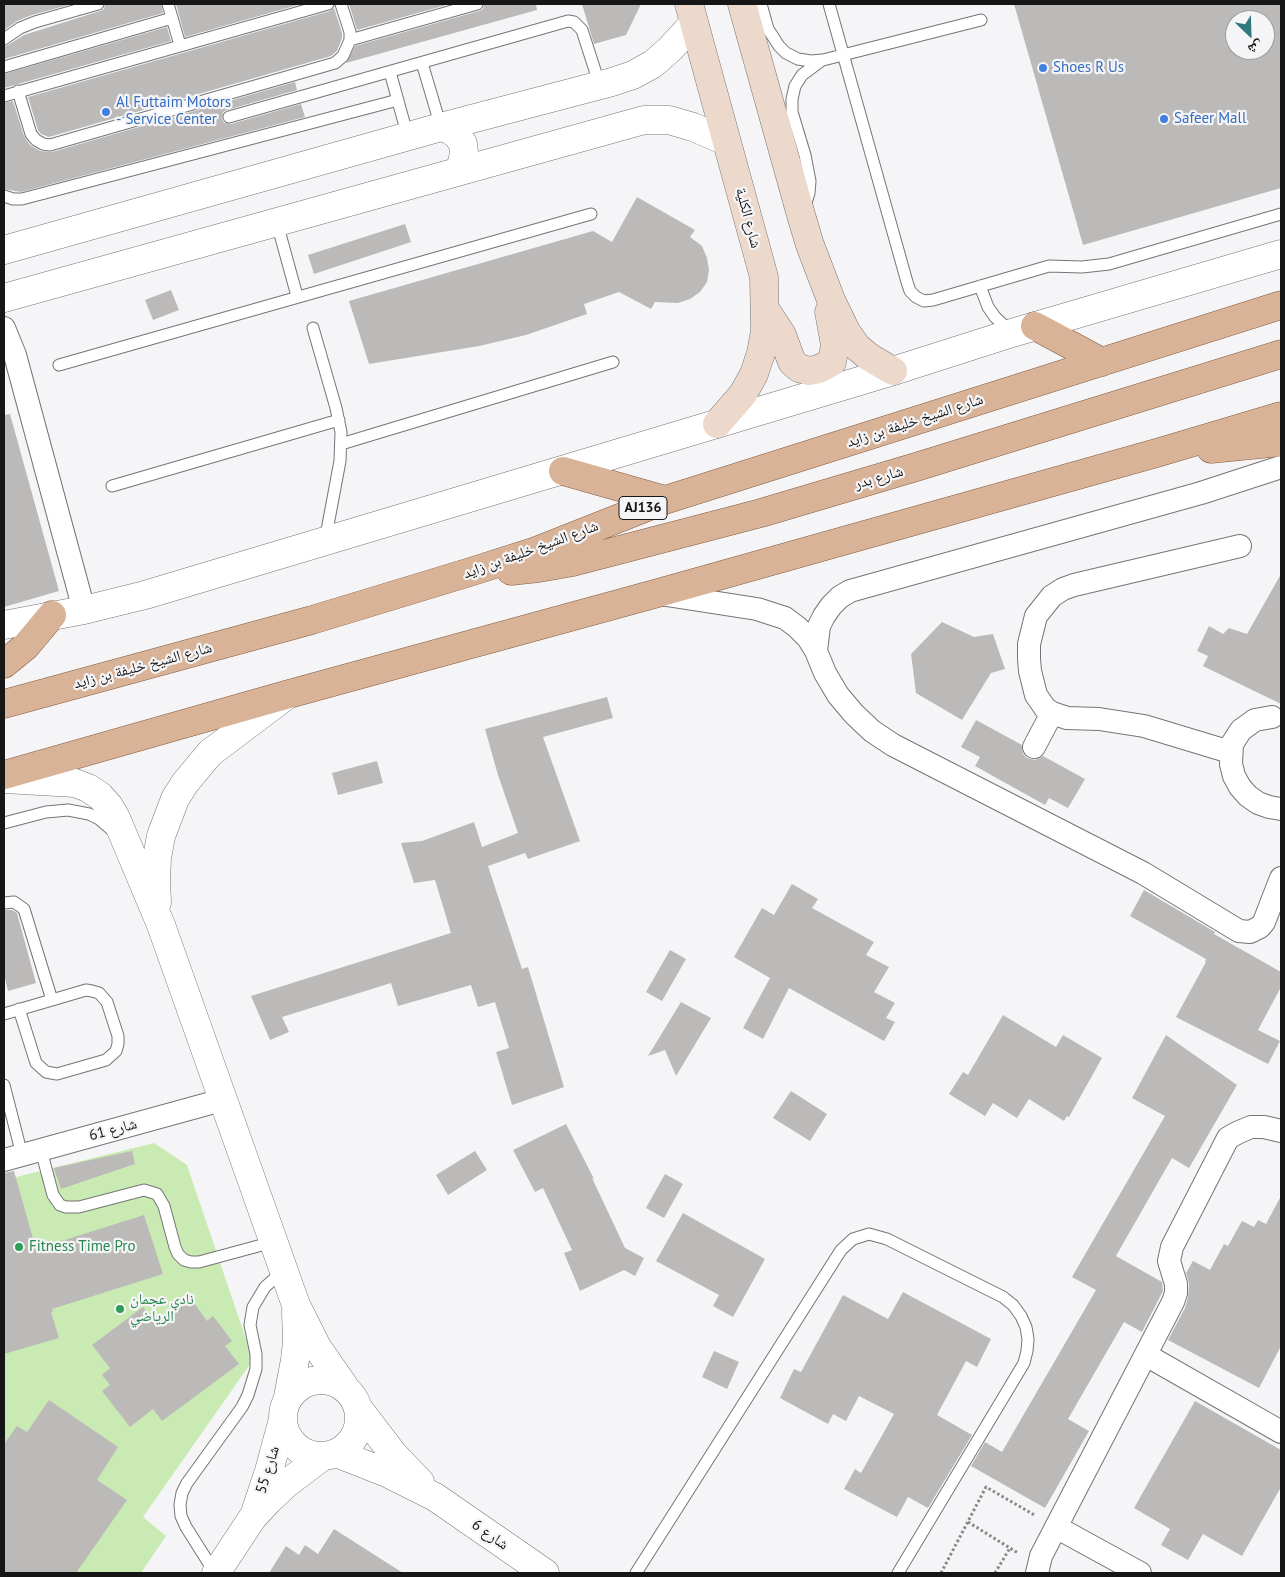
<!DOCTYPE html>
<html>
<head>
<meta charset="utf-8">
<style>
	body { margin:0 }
	#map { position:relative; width:1285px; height:1577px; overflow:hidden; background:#f5f5f7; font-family:"PT Sans","Noto Naskh Arabic",sans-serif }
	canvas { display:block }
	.frame { position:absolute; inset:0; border:5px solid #161616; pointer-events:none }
	.north { position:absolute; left:1225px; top:10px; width:50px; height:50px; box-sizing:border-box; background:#f5f5f7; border:1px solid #9c9c9d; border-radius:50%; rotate:156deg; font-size:14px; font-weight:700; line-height:20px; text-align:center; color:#161616 }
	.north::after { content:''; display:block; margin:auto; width:18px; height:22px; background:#30797e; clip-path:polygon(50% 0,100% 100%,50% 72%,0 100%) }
</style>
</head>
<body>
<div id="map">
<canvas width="1285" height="1577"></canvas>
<div class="frame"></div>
<div class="north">ش</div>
</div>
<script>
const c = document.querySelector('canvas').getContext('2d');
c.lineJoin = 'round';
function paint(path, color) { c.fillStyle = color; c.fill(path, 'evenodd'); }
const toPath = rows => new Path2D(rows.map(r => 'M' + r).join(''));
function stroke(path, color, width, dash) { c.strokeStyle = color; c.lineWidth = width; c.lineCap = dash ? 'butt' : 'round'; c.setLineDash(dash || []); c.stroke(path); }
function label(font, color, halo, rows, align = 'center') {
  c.font = font + ' "PT Sans","Noto Naskh Arabic",sans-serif'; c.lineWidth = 4.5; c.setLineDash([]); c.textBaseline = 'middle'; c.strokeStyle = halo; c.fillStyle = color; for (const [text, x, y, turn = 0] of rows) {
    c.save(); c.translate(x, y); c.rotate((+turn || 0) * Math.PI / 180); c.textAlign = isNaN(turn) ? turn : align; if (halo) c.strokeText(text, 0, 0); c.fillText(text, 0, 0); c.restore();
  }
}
const green = toPath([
	[154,1143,187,1165,253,1360,143,1517,166,1536,141,1573,4,1573,4,1180]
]);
const building = toPath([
	[4,4,72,4,32,15,17,21,4,30],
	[105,4,161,4,163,13,4,59,4,46,8,45,24,35,100,11,104,9],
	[176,4,301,4,185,37],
	[349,4,450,4,357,30],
	[484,4,536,4,537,10,346,63,355,46,479,11,483,9],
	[582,4,641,4,626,35,594,44],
	[1014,4,1281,4,1281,188,1083,245],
	[1235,20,1265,20,1265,50,1235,50],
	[334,8,342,33,342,38,337,51,331,56,49,137,41,134,38,130,28,97,330,11],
	[167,27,171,41,4,88,4,74],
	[295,82,297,90,227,110,223,112,222,119,224,123,231,124,301,104,305,117,21,192,4,189,4,103,13,101,24,136,30,145,40,151,52,152],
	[637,197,695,230,690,237,702,246,707,258,709,270,707,282,700,292,690,299,678,303,655,302,651,309,619,292,584,304,587,314,526,335,479,346,369,364,349,301,593,231,612,242],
	[405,224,411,242,314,274,308,255],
	[171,290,179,310,153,320,145,300],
	[10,414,59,591,4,607,4,415],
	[1281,574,1281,704,1203,666,1208,656,1197,651,1209,626,1223,634,1229,628,1247,634],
	[942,622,974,637,993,634,1005,669,991,673,962,720,916,693,911,654],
	[607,697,613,718,543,737,580,841,528,859,525,853,488,866,522,969,528,967,564,1087,512,1105,496,1052,509,1048,495,1002,478,1007,471,985,398,1006,391,983,282,1017,289,1032,270,1040,251,996,451,933,435,880,414,883,401,843,422,841,474,822,482,847,518,833,498,775,485,729],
	[976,720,1022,745,1023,754,1027,758,1035,760,1043,756,1085,779,1068,808,1049,798,1045,805,975,766,980,757,961,747],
	[377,761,383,783,338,795,332,773],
	[792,884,818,899,812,908,874,942,866,955,889,967,874,992,895,1003,886,1018,895,1022,884,1041,789,988,763,1039,743,1028,770,978,734,957,762,908,774,915],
	[1144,890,1215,932,1214,934,1281,972,1281,987,1258,1030,1280,1041,1268,1064,1176,1017,1206,962,1205,962,1206,959,1130,916],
	[4,910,12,910,17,913,36,983,8,991,4,974],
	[670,950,686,959,662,1001,646,992],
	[681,1002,711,1018,676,1076,665,1050,648,1056],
	[1003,1015,1056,1047,1063,1035,1102,1058,1069,1117,1067,1116,1064,1121,1029,1099,1017,1118,993,1103,985,1116,949,1094,963,1072,968,1075],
	[1166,1035,1237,1085,1189,1168,1172,1158,1116,1256,1162,1282,1163,1291,1142,1332,1124,1322,1068,1419,1089,1431,1045,1508,971,1466,985,1442,1002,1452,1096,1290,1072,1277,1165,1116,1132,1098],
	[791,1091,827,1114,810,1141,773,1118],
	[566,1124,594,1179,592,1178,625,1248,644,1258,635,1276,624,1270,580,1291,564,1253,572,1250,543,1188,535,1192,513,1150],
	[132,1151,135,1164,61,1189,54,1168],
	[475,1151,487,1170,448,1195,436,1175],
	[14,1171,36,1249,144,1215,163,1274,52,1309,53,1312,51,1312,59,1338,4,1354,4,1173],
	[665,1174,683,1184,664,1218,646,1208],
	[1281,1196,1281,1346,1259,1388,1168,1340,1185,1308,1188,1297,1189,1284,1186,1273,1193,1261,1210,1270,1224,1244,1228,1246,1242,1221,1254,1227,1258,1220,1266,1224],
	[683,1213,765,1259,733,1317,713,1306,719,1295,656,1261],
	[903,1292,991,1339,977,1367,966,1361,937,1415,972,1435,928,1508,908,1497,897,1517,844,1489,855,1469,861,1473,894,1414,859,1396,846,1421,833,1414,828,1424,780,1398,794,1369,801,1372,843,1295,888,1319],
	[189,1296,207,1321,213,1316,232,1341,225,1346,239,1364,162,1421,153,1409,130,1427,102,1391,110,1385,102,1375,110,1368,92,1345,143,1307,155,1322],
	[714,1351,739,1362,727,1389,702,1377],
	[49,1400,118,1447,97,1480,127,1500,76,1573,4,1573,4,1444,17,1426,27,1432],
	[1195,1401,1281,1450,1281,1487,1242,1556,1203,1534,1188,1560,1161,1545,1170,1529,1134,1508],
	[334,1529,403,1573,269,1573,286,1546,299,1555,305,1545,318,1554]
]);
const path = toPath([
	[968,1522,1018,1553],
	[941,1573,986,1487,1036,1516],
	[995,1573,1010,1548]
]);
const service = toPath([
	[168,4,180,45],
	[761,4,768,29,779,46,786,53,798,59,811,61,823,60,981,20],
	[829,4,907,282,910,291,916,297,924,301,933,300,1049,266,1082,267,1109,264,1281,214],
	[4,39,20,28,35,22,98,4],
	[350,40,477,4],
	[422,63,441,127],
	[4,67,172,18],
	[390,72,408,137],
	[18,91,31,134,36,140,43,144,50,145,335,63,343,56,350,40,350,32,341,4],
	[4,96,328,4],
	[229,117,568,21,574,22,582,30,600,86],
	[4,196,13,199,22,199,398,100],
	[805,206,809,193,810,181,805,155,792,112,792,99,795,86,802,75,822,60],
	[277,223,297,296],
	[980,286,988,307,995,317,1011,332],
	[313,328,336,408,341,432,340,461,325,541],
	[59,365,591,214],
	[341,444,613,362],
	[112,486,339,420],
	[4,823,46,812,68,810,89,814,99,819,112,830],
	[4,903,14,902,24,909,52,1000],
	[4,1014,52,1000,86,990,92,991,99,993,107,1002,118,1036,118,1044,116,1051,106,1060,57,1074,46,1072,36,1063,19,1009],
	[4,1085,22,1155],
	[41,1150,53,1195,60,1205,66,1207,79,1207,144,1190,157,1194,164,1206,175,1247,178,1254,184,1260,191,1262,199,1262,273,1242],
	[215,1573,186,1527,181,1516,180,1505,182,1493,187,1483,242,1407,248,1395,256,1369,256,1354,250,1325,253,1307,265,1287,274,1279,284,1274],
	[636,1573,841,1250,853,1239,869,1234,887,1239,1003,1297,1013,1305,1021,1316,1026,1327,1028,1339,1027,1351,1024,1363,898,1573]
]);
const minor = toPath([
	[4,328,15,355,84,610],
	[660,594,757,609,785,618,797,627,808,638,816,651,825,673,838,695,854,714,872,731,893,745,1143,873,1239,931,1250,932,1260,927,1264,922,1281,878],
	[816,651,819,626,824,616,831,606,840,597,850,591,1201,493,1281,467],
	[1272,717,1255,720,1241,730,1232,744,1231,764,1234,776,1240,787,1248,796,1258,803,1269,807,1281,809],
	[1034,747,1052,713],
	[1230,752,1144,726,1099,719,1067,718,1052,713,1045,708,1036,695,1030,671,1029,659,1029,644,1036,616,1052,596,1063,589,1074,585,1240,546],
	[4,1160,222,1100],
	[1146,1355,1281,1432],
	[1056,1527,1140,1573],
	[1037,1573,1041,1556,1173,1302,1176,1293,1176,1284,1169,1261,1172,1247,1228,1138,1239,1132,1251,1127,1264,1127,1281,1131]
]);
const tertiary = toPath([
	[441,127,450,130,458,136,463,144,464,153,462,163,458,171],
	[4,250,441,127,612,82,633,75,653,64,670,49,694,23],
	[4,298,644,120,669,120,693,127,726,141],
	[4,625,84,610,145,595,893,371,1012,333,1281,254],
	[4,779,75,783,88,788,100,796,109,806,116,818,161,925,296,1305,317,1347,344,1386],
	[157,902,156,881,157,858,161,836,175,799,185,783,210,753,287,695],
	'283 1418a38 38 0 1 1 76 0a38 38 0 1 1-76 0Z',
	[288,1397,295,1360,297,1342,296,1311],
	[358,1408,394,1455,420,1482],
	[336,1453,387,1473,435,1497,545,1573],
	[256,1510,269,1471,282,1423],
	[216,1573,253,1517,269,1500,286,1484,323,1456]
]);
const secondary = toPath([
	[689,4,764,277,765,331,761,353,754,374,743,394,717,424],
	[742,4,801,215,810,245,831,300,847,333,857,347,869,357,893,371],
	[765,309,782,335,792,362,799,368,809,371,819,369,832,362,835,345,829,312]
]);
const primary = toPath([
	[1035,326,1102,362],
	[1211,449,1281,442],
	[563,471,665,500],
	[511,571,539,568,573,562,761,513,916,467,1281,354],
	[4,664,26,646,52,615],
	[4,704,312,620,470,572,536,551,665,500,1281,305],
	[4,775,289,694,658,593,1160,452,1281,416]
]);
const markers = [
	[1043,68,5,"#3f7fe0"],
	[106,112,5,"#3f7fe0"],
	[1164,119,5,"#3f7fe0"],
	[19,1247,5,"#2e9e5b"],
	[120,1309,5,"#2e9e5b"]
];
const shields = [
	[643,508,48]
];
const shieldNames = [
	["AJ136",643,508]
];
const shopNames = [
	["Shoes R Us",1053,68],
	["Al Futtaim Motors",116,103],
	["- Service Center",116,120],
	["Safeer Mall",1174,119]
];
const streetNames = [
	["شارع الكلية",748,218,75],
	["شارع الشيخ خليفة بن زايد",915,421,-18],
	["شارع بدر",879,478,-16],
	["شارع الشيخ خليفة بن زايد",531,550,-20],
	["شارع الشيخ خليفة بن زايد",143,666,-15],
	["شارع 61",113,1130,-15],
	["شارع 55",268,1470,-73],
	["شارع 6",490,1535,35]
];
const leisureNames = [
	["Fitness Time Pro",29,1247],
	["نادي عجمان",130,1300],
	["الرياضي",130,1317]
];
paint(green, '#caeab3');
paint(building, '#bcbab9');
stroke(service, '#757577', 13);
stroke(minor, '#757577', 24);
stroke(tertiary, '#757577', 29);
stroke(secondary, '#757577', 29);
stroke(primary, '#845b3e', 29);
stroke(path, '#888889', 3, [2.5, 2.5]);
stroke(service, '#fff', 11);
stroke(minor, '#fff', 22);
stroke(tertiary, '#fff', 28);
stroke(secondary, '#ecd9cb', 28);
stroke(primary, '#d9b398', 28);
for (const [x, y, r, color] of markers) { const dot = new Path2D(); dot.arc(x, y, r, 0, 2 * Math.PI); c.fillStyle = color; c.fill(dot); stroke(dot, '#f5f5f7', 2); }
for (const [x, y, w] of shields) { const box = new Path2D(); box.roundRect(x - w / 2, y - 11.5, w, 23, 4); c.fillStyle = '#f5f5f7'; c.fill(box); stroke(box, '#161616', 1); }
label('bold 14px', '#161616', null, shieldNames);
label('15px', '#366cbe', '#f5f5f7', shopNames, 'left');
label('15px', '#161616', '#f5f5f7', streetNames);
label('15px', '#27864d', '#f5f5f7', leisureNames, 'left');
</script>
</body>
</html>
